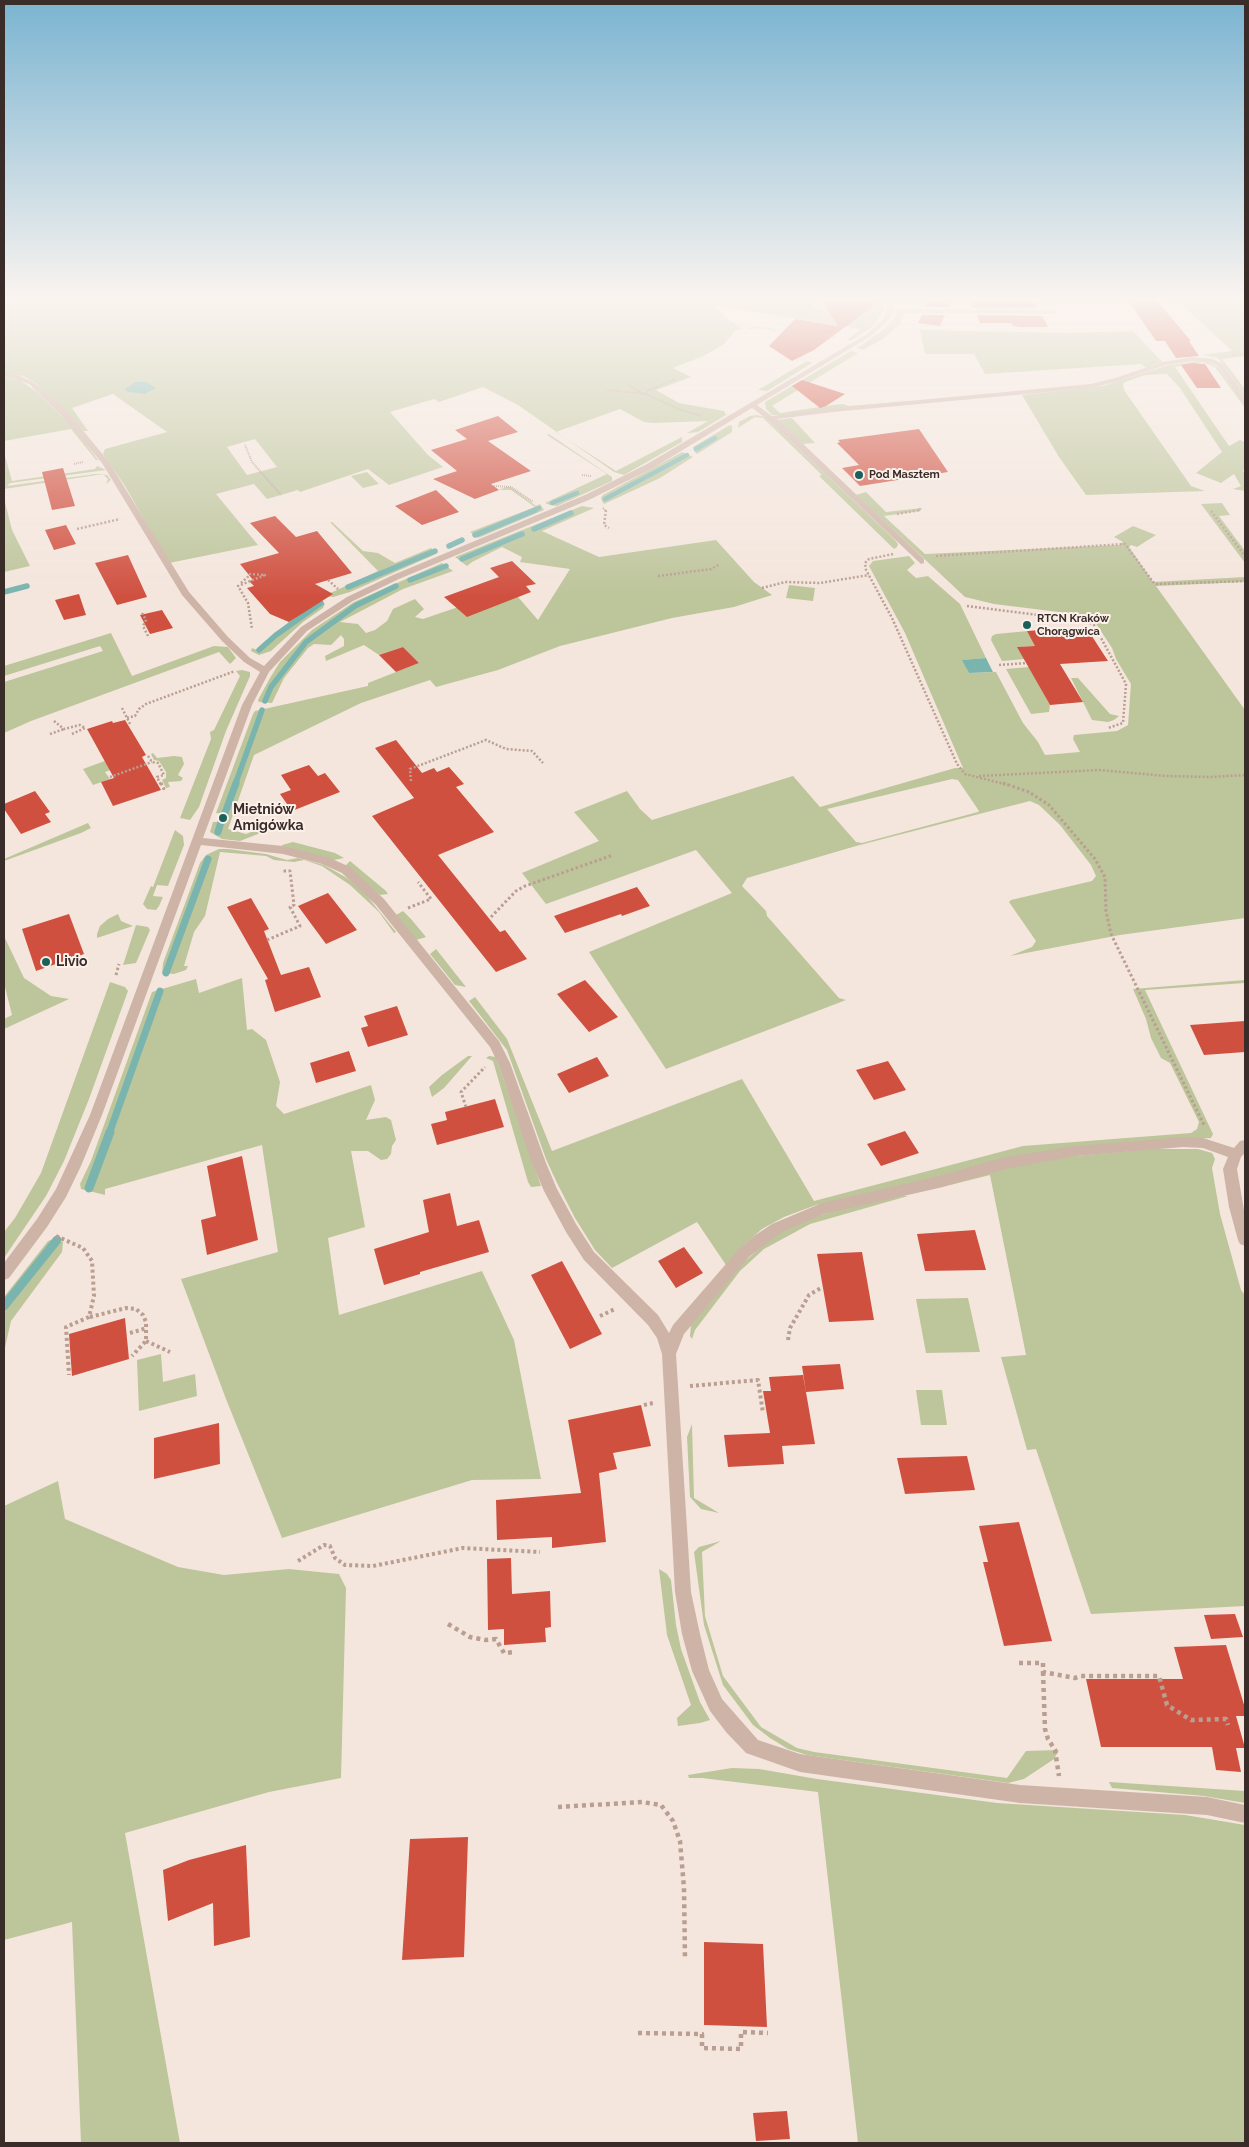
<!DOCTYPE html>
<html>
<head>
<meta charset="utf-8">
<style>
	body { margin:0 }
	#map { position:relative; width:1249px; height:2147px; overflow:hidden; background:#f4e6dd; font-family:Raleway,sans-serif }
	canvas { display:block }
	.frame { position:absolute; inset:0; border:5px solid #3a2c28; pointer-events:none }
</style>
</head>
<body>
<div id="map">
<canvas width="1249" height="2147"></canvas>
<div class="frame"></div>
</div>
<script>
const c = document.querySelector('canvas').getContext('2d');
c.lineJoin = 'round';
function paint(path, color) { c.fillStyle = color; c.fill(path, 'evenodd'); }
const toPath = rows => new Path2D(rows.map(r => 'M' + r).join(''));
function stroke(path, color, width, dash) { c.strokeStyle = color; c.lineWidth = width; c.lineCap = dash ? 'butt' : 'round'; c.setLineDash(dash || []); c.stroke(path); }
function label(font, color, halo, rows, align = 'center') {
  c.font = font + ' Raleway,sans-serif'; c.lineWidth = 4; c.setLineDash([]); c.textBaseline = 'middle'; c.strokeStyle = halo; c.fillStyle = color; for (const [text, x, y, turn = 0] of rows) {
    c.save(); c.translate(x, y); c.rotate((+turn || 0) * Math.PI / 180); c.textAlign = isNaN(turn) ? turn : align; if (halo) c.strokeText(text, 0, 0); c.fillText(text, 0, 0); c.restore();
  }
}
const green = toPath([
	[4,296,804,296,815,309,845,308,845,304,881,303,878,296,884,302,884,310,872,327,851,341,847,340,861,329,713,305,730,321,742,328,735,331,724,344,703,356,673,368,691,377,656,390,679,403,724,411,726,415,698,432,690,433,687,433,708,421,653,423,644,422,620,409,556,432,616,471,682,437,682,442,624,475,614,472,518,405,483,387,439,402,434,399,390,412,428,455,443,467,389,485,368,469,300,492,298,490,267,499,254,484,216,494,258,545,169,563,125,486,103,454,105,449,167,432,113,394,72,408,88,431,84,431,34,382,23,376,4,374],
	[255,439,277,467,247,475,227,447],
	[1173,296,1245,297,1245,356,1222,359,1245,389,1245,395,1218,358,1203,355,1232,351],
	[897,313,906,313,898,326,883,339,863,350,857,348,883,330,892,321],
	[920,330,1070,333,1133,331,1162,362,1146,368,1141,364,985,374,974,354,925,354],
	[851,351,858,353,772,406,780,413,833,405,843,404,849,406,911,401,783,415,772,415,766,409,765,402],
	[807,361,812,363,767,391,758,390],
	[1199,361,1208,362,1218,367,1245,404,1245,408,1215,367,1202,362,1175,367,1229,446,1240,440,1245,442,1245,468,1243,471,1245,474,1245,491,1233,489,1241,486,1234,474,1221,483,1196,473,1222,452,1180,388,1167,374,1145,375,1125,382,1123,384,1124,390,1191,486,1205,491,1086,495,1059,457,1022,395,1103,386,1169,365],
	[4,377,20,380,37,392,74,428,98,460,96,460,71,429,4,441],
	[757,415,765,417,894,539,898,544,897,547,894,549,819,476,822,475,763,418,755,417,738,428,739,422,750,416],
	[792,418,815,443,803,444,777,420],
	[730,425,732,426,732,432,697,454,694,451,693,447],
	[549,434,612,477,612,481,557,506,550,505,545,503,607,474,547,435],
	[4,452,12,481,95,469,97,466,106,470,10,483,7,486,95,474,107,475,111,480,106,484,108,479,104,475,97,475,4,489],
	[682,452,693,457,660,478,604,504,602,501,601,498,603,495],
	[367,472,379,484,363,488,351,476],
	[506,487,511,487,536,506,540,504,544,510,478,538,470,532,535,507,511,490,499,490],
	[866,492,886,512,922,508,920,511,884,516,925,554,1119,545,1123,542,1114,537,1133,526,1156,535,1137,547,1131,545,1129,547,1153,582,1245,577,1245,582,1156,586,1245,710,1245,918,1120,935,1010,956,1032,947,1036,941,1009,902,1011,900,1092,881,1096,876,1091,865,1060,825,1039,805,1030,801,983,813,856,846,747,878,742,886,766,911,767,916,839,998,846,1000,666,1069,589,952,732,893,696,850,546,904,522,873,599,841,574,812,627,791,640,809,652,820,793,776,820,807,955,768,963,768,905,633,869,566,873,561,909,556,915,563,907,570,916,578,928,576,960,604,986,658,963,660,969,673,996,672,1023,723,1038,742,1045,755,1080,752,1073,739,1074,735,1117,731,1128,725,1131,684,1116,659,1112,648,1093,619,1075,614,994,604,965,597,856,495],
	[952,779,958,780,979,811,978,812,862,843,856,842,827,809],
	[4,498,12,530,30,566,4,572],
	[1222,503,1230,515,1219,516,1245,551,1245,563,1201,504],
	[582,506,594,508,542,531,599,557,716,540,754,582,772,595,734,607,672,618,560,646,498,670,436,687,430,680,361,703,254,755,228,829,246,834,269,825,271,827,258,834,240,841,222,839,210,832,213,822,225,822,228,814,216,813,253,714,255,711,368,686,368,683,419,663,403,647,379,655,364,645,326,661,325,656,344,646,344,639,341,635,331,645,314,644,308,648,284,678,272,703,259,702,258,700,270,678,280,662,312,630,354,602,442,563,453,571,403,589,340,622,358,624,366,633,375,630,387,621,393,609,415,599,424,609,415,617,423,619,511,589,538,620,570,569,520,562,522,557,502,547,472,562,467,566,455,557],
	[330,522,332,522,363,551,378,553,395,563,431,548,437,552,436,554,350,592,333,597,324,596,378,571],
	[789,585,815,588,813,601,786,598],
	[317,599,325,604,323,608,303,622,271,651,259,655,251,651,252,648,257,650,289,622,316,605],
	[1028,631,1037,646,1018,647,1025,659,1002,661,991,640,992,636,996,634],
	[111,633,132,676,214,646,228,647,236,658,230,664,219,652,31,721,4,733,4,682,103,651,100,646,4,676,4,666],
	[1029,667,1050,705,1049,712,1031,714,1006,669],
	[242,670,250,672,250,676,226,731,199,807,190,820,180,818,211,739,210,732,214,730,240,676,236,671],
	[1071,678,1078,678,1110,714,1119,716,1114,720,1108,722,1092,720],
	[132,751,138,760,105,772,110,779,93,785,83,769],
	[153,753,157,758,174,756,182,757,184,764,178,775,183,778,181,781,168,782,170,787,166,788,162,780,166,778,166,772,159,761,154,760,151,754],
	[88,823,91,828,81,833,4,861,4,859],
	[175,830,183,836,184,845,168,886,157,885,153,896,163,897,159,906,156,910,147,909,143,904,151,886,153,887],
	[293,842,335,853,344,858,334,860,283,847,282,845],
	[219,849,228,849,266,854,287,860,298,858,324,865,347,878,363,891,396,932,394,933,379,912,350,885,322,866,304,860,294,862,274,860,266,856,220,852,205,916,194,932,184,966,188,966,186,970,174,974,162,973,163,963,200,863,206,855],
	[350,861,386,891,388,894,380,895,345,866],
	[403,911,411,919,426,937,416,940,396,915],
	[118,914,121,921,133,926,97,938,97,934,100,926,108,919],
	[136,925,148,927,150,930,136,963,123,965],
	[4,936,24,978,51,996,69,999,4,1029,4,1019,12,1015,4,983],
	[436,949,466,987,455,985,430,954],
	[242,978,247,1030,252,1029,266,1040,280,1082,276,1106,284,1114,371,1085,375,1100,366,1120,386,1117,391,1120,396,1140,392,1146,391,1154,387,1159,381,1160,368,1151,351,1151,365,1227,328,1238,339,1315,482,1271,514,1340,541,1479,472,1480,282,1538,226,1399,181,1279,278,1252,262,1145,105,1189,105,1195,81,1189,80,1184,91,1161,152,992,196,979,199,993],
	[1245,980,1245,983,1145,990,1213,1134,1211,1138,1139,1141,1097,1145,816,1205,784,1217,762,1229,745,1244,726,1265,697,1222,612,1268,595,1250,575,1218,557,1183,546,1159,507,1050,469,1001,475,997,507,1039,552,1151,742,1079,814,1201,1023,1146,1191,1133,1197,1129,1199,1122,1170,1063,1161,1058,1151,1038,1146,1019,1133,989],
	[110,982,125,987,128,991,89,1099,64,1161,46,1196,4,1258,4,1232,15,1218,41,1173],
	[468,1056,472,1056,444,1088,432,1097,429,1087,442,1075],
	[489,1056,496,1057,499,1066,541,1186,531,1187,528,1182,493,1061,486,1058],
	[1153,1149,1198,1149,1212,1153,1215,1159,1212,1168,1220,1214,1241,1290,1245,1295,1245,1606,1091,1614,1036,1449,1027,1450,1001,1357,1026,1355,990,1175,950,1185,957,1181,1041,1159],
	[903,1196,908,1196,810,1224,764,1249,740,1271,695,1330,692,1339,690,1336,691,1325,742,1264,777,1233,818,1216,847,1207],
	[54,1239,63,1242,62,1252,11,1321,4,1352,4,1297,48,1241],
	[968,1298,980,1352,926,1353,916,1299],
	[161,1354,163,1382,195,1374,197,1396,139,1411,137,1360],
	[916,1390,942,1390,947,1425,921,1425],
	[692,1424,694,1498,719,1513,701,1509,690,1497,687,1437],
	[58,1481,65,1519,178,1567,224,1575,289,1569,339,1574,346,1588,341,1778,269,1792,125,1833,180,2143,81,2143,72,1922,4,1940,4,1506],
	[721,1541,702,1552,705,1616,723,1676,761,1727,797,1748,814,1752,1007,1778,1026,1751,1059,1750,1054,1759,1024,1779,1008,1783,807,1755,788,1749,770,1738,753,1725,723,1685,704,1625,694,1552,699,1547],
	[659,1569,667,1574,671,1580,676,1625,681,1649,700,1702,710,1720,700,1723,678,1726,677,1718,691,1705,667,1635],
	[732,1768,759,1769,817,1779,997,1803,1185,1815,1245,1825,1245,2143,858,2143,818,1792,702,1778,689,1778,688,1775],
	[1109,1782,1245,1791,1245,1803,1204,1796,1112,1788]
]);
const water = toPath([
	[135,382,146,382,156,388,145,394,128,392,125,389],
	[986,658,993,672,969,673,962,660]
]);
const streamFar3 = toPath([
	[696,449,715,438],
	[605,499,687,455],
	[552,503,577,493],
	[532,511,539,508]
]);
const streamFar2 = toPath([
	[534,529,571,513],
	[475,535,535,510],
	[449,546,462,540],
	[462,559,522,534],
	[410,580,446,566],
	[348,587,435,551],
	[4,592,27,586],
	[259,650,276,635,321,603],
	[265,701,271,687,306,642,355,606,396,586],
	[235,785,262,710]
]);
const streamFar1 = toPath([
	[225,813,236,783],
	[218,832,221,822],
	[166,973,208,859],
	[109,1134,160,991]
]);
const stream = toPath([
	[89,1188,110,1132],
	[4,1306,57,1240]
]);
const building = toPath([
	[931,296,954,296,949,307,925,307],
	[969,296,1029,296,1037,308,973,308],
	[1125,296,1153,296,1191,341,1189,341,1199,356,1176,358,1165,341,1156,341],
	[884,298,814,350,792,361,769,346,795,319,838,326,821,300],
	[922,315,945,315,940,326,918,323],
	[977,315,1042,316,1048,327,1021,327,1013,326,1012,323,980,323],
	[1193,363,1205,364,1221,388,1197,388,1181,365],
	[802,380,845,394,826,406,820,408,792,386],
	[498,416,518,432,488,441,531,471,491,484,499,490,475,499,433,479,457,471,431,450,467,439,455,430],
	[919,429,948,472,860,486,842,468,859,465,837,443,840,442,838,440],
	[63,468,75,506,52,510,42,472],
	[436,490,459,512,422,525,395,506],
	[275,516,296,537,317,531,352,573,315,584,333,594,289,622,270,614,247,588,254,586,249,581,253,580,240,564,279,553,250,523],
	[66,525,76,544,54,550,45,530],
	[128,555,147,597,117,605,95,563],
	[512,561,536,584,526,586,531,592,467,617,444,597,499,577,490,568],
	[79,594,86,615,64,620,55,600],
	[162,610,173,628,150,634,140,615],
	[1086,627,1108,661,1060,664,1083,702,1050,705,1017,647,1035,646,1027,631],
	[403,647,419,663,396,672,379,655],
	[125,720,146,755,142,757,161,790,113,806,101,782,114,778,87,729,112,721,113,723],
	[396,740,422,773,434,768,437,772,449,767,464,784,456,787,494,832,438,855,500,932,505,930,527,959,496,972,372,816,414,798,375,748],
	[309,765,318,776,325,773,340,792,292,811,280,794,291,790,281,775],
	[35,791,50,812,45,814,51,822,21,834,4,809,4,804],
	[637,887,650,906,622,916,621,914,565,933,554,916],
	[328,893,357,930,326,944,298,906],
	[251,898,269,929,264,931,281,975,309,967,321,997,275,1012,265,980,268,979,227,907],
	[69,914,84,954,36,971,22,929],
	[585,980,618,1017,589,1032,557,994],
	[397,1006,408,1035,368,1047,361,1028,368,1026,364,1016],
	[1245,1021,1245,1052,1204,1055,1190,1025],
	[349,1051,356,1071,316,1083,310,1063],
	[597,1057,609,1076,569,1093,557,1074],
	[888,1061,906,1090,874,1100,856,1070],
	[495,1099,504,1127,437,1145,431,1124,447,1120,445,1112],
	[905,1131,919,1153,881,1166,867,1144],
	[242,1156,258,1240,207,1255,201,1220,216,1216,207,1166],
	[450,1193,457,1226,479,1220,489,1252,420,1272,420,1274,384,1285,374,1249,429,1232,423,1200],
	[975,1230,986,1270,925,1271,917,1234],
	[684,1247,703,1273,676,1288,658,1261],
	[862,1252,874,1320,829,1322,817,1254],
	[562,1261,602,1334,570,1349,531,1275],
	[125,1318,129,1359,72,1376,69,1334],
	[840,1364,844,1389,806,1392,802,1366],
	[803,1375,815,1444,782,1446,784,1464,728,1467,724,1435,770,1433,763,1391,771,1391,769,1377],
	[641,1405,651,1446,613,1453,617,1469,599,1473,606,1542,552,1548,552,1537,497,1540,496,1500,581,1493,568,1420],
	[219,1423,220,1464,154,1479,154,1438],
	[967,1456,975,1490,905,1494,897,1458],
	[1019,1522,1052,1641,1004,1646,983,1562,988,1562,979,1526],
	[511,1558,512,1594,550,1591,551,1627,545,1628,546,1642,504,1645,504,1629,488,1630,487,1559],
	[1235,1614,1243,1637,1211,1639,1204,1615],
	[1226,1645,1245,1708,1245,1716,1236,1716,1245,1748,1236,1748,1241,1772,1216,1770,1212,1747,1101,1747,1086,1679,1183,1679,1174,1647],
	[468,1837,464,1957,402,1960,410,1839],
	[246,1845,250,1937,214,1946,213,1903,168,1921,163,1870,189,1860],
	[704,1942,763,1944,767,2027,704,2025],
	[787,2111,790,2139,756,2141,753,2113]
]);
const pathFar4 = toPath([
	[748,329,756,327,776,330],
	[825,335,834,337],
	[1232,355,1245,355],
	[675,379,647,391,646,394,678,409,702,416],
	[628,385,643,394],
	[606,390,646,394],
	[245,445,252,462,281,495],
	[74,464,83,462],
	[582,475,591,476],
	[494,486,511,487,533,502],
	[603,508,606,511],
	[919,511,920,508]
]);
const pathFar3 = toPath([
	[606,510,604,525,609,528],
	[1211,511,1245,556],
	[897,514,920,510],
	[77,529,120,519],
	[893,554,869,559,865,563,866,570,892,618,957,764,965,774,1008,785],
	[936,556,1125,544,1153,582,1157,584,1245,581],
	[249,574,265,575,238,586,248,603,252,629],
	[658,576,711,569,720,564],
	[328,580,338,589],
	[241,583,250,575],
	[762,588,785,582,820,583,869,575],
	[967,606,1086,621,1094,625,1126,684,1123,723,1108,728],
	[142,613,146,620,143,626,149,638],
	[999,665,1027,663],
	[122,708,130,724],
	[127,718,135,716,139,709,146,704,235,671],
	[54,721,64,729,80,725,85,728],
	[50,734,64,729],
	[72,734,85,728],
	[148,756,152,762,158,763,164,775,157,777,161,785],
	[979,776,1099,770,1166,776,1211,777,1245,775],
	[110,777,152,762],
	[411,781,410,769,486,740,506,749,532,751,543,763]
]);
const pathFar2 = toPath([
	[161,783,165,791],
	[1003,783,1029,792,1049,805,1095,859,1105,877,1106,911,1111,934,1204,1125],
	[408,908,431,899,418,882],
	[491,917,516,891,525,886,613,855],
	[267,940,300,926,290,907,294,905,290,871,282,871],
	[116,975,119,964],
	[466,1107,461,1092,485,1067]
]);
const pathFar1 = toPath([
	[56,1236,83,1248,92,1261,94,1296,89,1317,66,1327,69,1375],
	[600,1316,615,1309],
	[90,1317,126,1308,136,1309,143,1315,146,1322,146,1341,132,1356],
	[130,1333,147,1328],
	[788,1340,790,1328,809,1295,821,1288],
	[146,1341,170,1352],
	[690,1386,758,1380,763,1413],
	[644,1405,653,1403],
	[298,1561,324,1545,330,1546,335,1558,345,1565,373,1566,463,1548,540,1552]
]);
const path = toPath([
	[448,1624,470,1637,486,1640,496,1639,504,1653,515,1652],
	[1019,1663,1043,1663,1043,1672,1075,1678,1081,1676,1159,1676,1167,1705,1191,1720,1226,1719,1228,1725],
	[1043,1672,1045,1729,1048,1739,1055,1750,1059,1776],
	[558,1807,642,1802,661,1805,673,1821,680,1841,684,1888,685,1959],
	[638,2033,702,2034,702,2048,741,2049,741,2032,768,2033]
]);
const minor = toPath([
	[885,296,891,296,894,305,893,309,1055,310,1058,312,1055,314,892,313,889,320,871,336,757,405,772,416,833,408,1091,384,1115,378,1163,362,1193,357,1213,359,1222,364,1245,395,1245,402,1242,402,1218,366,1211,363,1193,361,1166,365,1119,381,1091,388,833,412,777,419,924,559,924,563,921,564,768,420,752,408,653,468,591,499,399,579,353,601,307,631,269,672,252,705,203,838,283,846,330,858,350,867,384,899,499,1041,510,1063,546,1163,557,1189,576,1224,594,1252,658,1315,669,1333,673,1325,739,1249,754,1236,772,1224,822,1203,943,1175,1005,1157,1076,1146,1183,1137,1203,1138,1234,1148,1240,1141,1245,1140,1245,1153,1241,1157,1237,1169,1245,1216,1245,1246,1240,1244,1238,1240,1229,1207,1223,1169,1228,1157,1203,1148,1183,1147,1076,1156,1005,1169,943,1187,824,1214,782,1232,749,1257,684,1334,676,1354,691,1592,700,1634,709,1670,722,1699,758,1740,800,1754,1020,1785,1207,1797,1245,1805,1245,1823,1207,1815,1020,1803,800,1772,746,1753,726,1732,710,1711,692,1671,682,1634,675,1592,662,1354,657,1338,648,1325,584,1260,566,1232,544,1191,532,1163,498,1063,490,1047,376,905,342,873,322,864,283,854,201,845,102,1115,81,1166,66,1197,47,1227,9,1278,4,1280,4,1263,37,1219,56,1189,90,1115,242,705,260,672,244,662,222,641,182,595,102,463,61,415,29,384,16,379,4,377,4,373,20,376,33,382,67,411,109,462,189,592,228,637,250,658,264,666,301,627,347,597,393,575,585,495,647,464,867,334,884,318,888,305,885,296]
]);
const markers = [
	[859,475,5,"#1a605b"],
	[1027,625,5,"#1a605b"],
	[223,818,5,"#1a605b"],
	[46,962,5,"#1a605b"]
];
const farPoinames = [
	["Pod Masztem",869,475],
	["RTCN Kraków",1037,619],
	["Chorągwica",1037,632]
];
const poiNames = [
	["Mietniów",233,810],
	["Amigówka",233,826],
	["Livio",56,962]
];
paint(green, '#bdc59b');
paint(water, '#79b4af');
stroke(streamFar3, '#79b4af', 4.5);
stroke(streamFar2, '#79b4af', 5.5);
stroke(streamFar1, '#79b4af', 7);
stroke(stream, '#79b4af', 9);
paint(building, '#d05040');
stroke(pathFar4, '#ba9e91', 2, [1, 1]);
stroke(pathFar3, '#ba9e91', 2.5, [2, 2]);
stroke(pathFar2, '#ba9e91', 3, [2.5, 2.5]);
stroke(pathFar1, '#ba9e91', 4, [3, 3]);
stroke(path, '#ba9e91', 4.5, [4, 4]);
paint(minor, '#ceb4a7');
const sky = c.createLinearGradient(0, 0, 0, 597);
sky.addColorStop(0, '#7bb4d1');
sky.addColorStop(0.5, '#faf4f0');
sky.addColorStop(1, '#faf4f000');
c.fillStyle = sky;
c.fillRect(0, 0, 1249, 597);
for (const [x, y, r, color] of markers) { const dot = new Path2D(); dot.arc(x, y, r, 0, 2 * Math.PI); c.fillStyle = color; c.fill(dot); stroke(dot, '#fbf1ea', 2); }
label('bold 11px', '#3a2c28', '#fbf1ea', farPoinames, 'left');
label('bold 14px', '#3a2c28', '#fbf1ea', poiNames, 'left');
</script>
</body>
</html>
